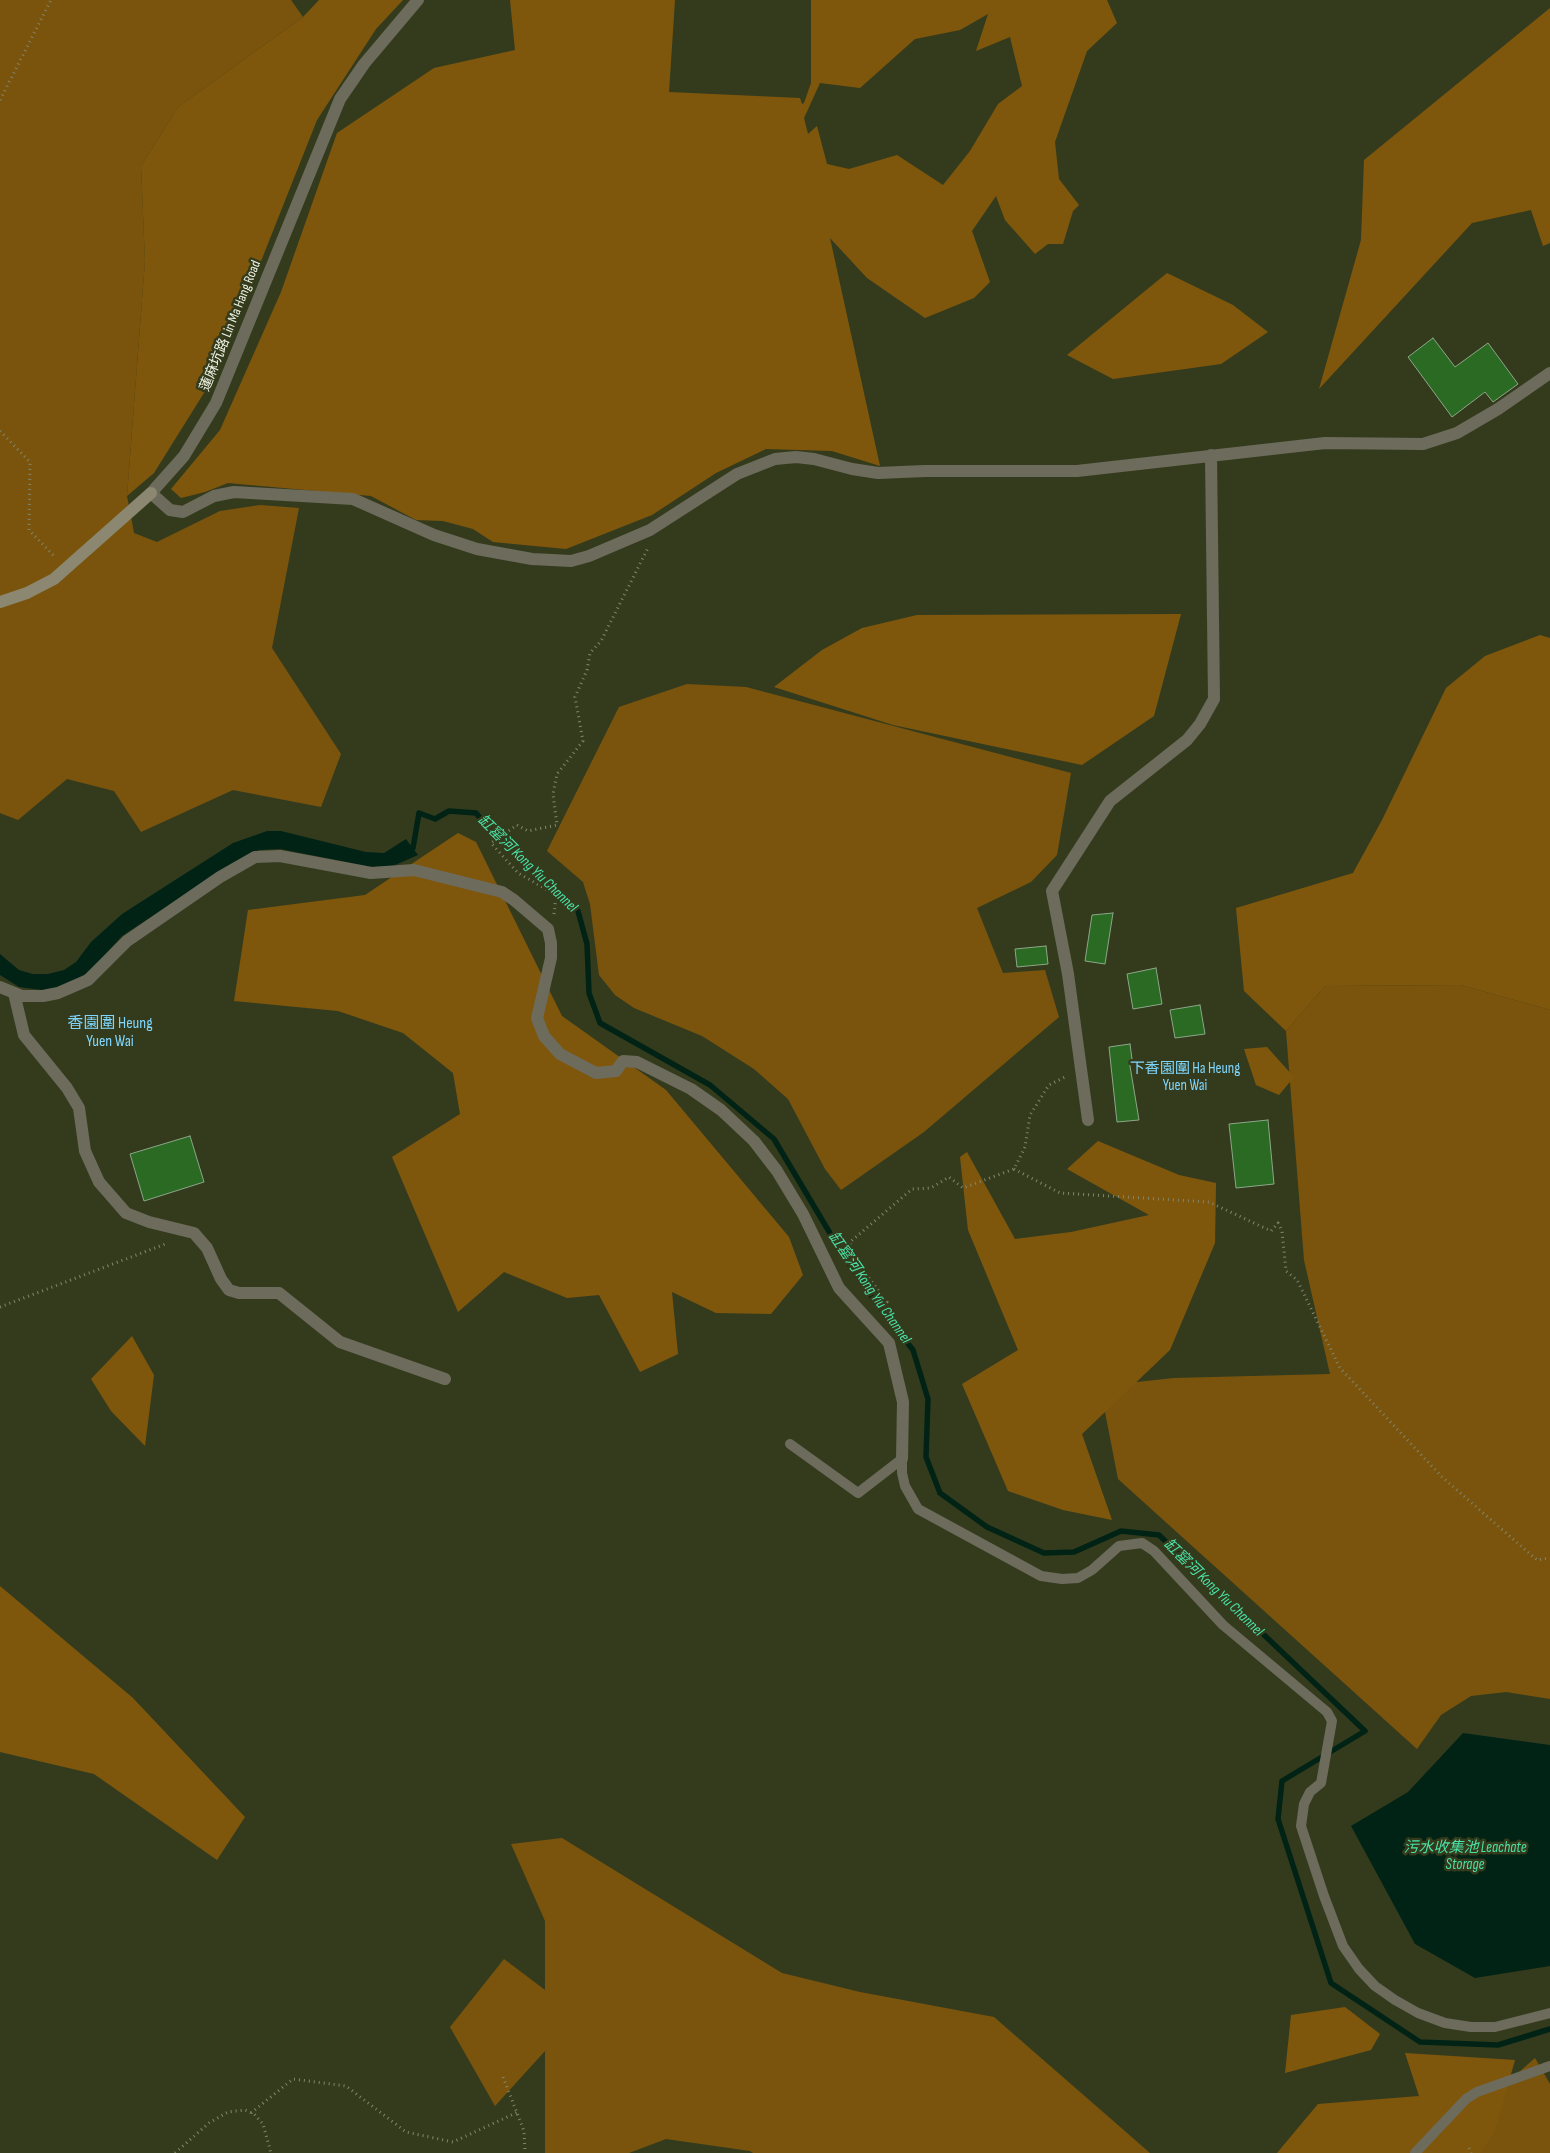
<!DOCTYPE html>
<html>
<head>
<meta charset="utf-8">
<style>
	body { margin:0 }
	canvas { display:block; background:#343b1d }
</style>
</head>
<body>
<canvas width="1550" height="2153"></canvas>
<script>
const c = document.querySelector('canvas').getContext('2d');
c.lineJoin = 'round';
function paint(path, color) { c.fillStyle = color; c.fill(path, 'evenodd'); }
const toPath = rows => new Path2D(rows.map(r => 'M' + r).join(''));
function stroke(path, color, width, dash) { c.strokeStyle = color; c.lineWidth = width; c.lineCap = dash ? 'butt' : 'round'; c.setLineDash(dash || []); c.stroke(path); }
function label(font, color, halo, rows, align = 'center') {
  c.font = font + ' "Sofia Sans Condensed","Noto Sans SC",sans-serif'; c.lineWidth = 5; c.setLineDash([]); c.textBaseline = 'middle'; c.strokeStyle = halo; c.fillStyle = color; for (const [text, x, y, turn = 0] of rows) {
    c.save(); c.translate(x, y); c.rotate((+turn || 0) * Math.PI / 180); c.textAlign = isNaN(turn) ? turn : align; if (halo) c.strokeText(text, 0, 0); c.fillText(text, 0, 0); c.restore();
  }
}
const green = toPath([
	[0,0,291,0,303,17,178,107,141,166,145,261,127,496,134,533,157,542,220,511,260,505,299,508,272,648,341,754,321,807,233,790,141,832,114,791,67,779,18,820,0,813],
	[687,684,746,687,1071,773,1057,855,1031,882,977,908,1003,973,1045,970,1059,1017,924,1132,841,1190,825,1169,788,1099,754,1069,702,1036,634,1008,615,995,599,975,590,904,583,882,547,851,619,707],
	[1461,985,1550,1010,1550,1699,1506,1692,1471,1696,1441,1715,1417,1749,1118,1479,1100,1386,1174,1378,1330,1374,1304,1260,1286,1031,1325,986],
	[562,1838,782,1973,860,1992,994,2017,1150,2153,753,2153,750,2151,666,2139,629,2153,545,2153,545,2051,495,2106,450,2027,504,1959,545,1990,545,1921,511,1844],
	[1535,2058,1550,2084,1550,2153,1427,2153]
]);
const forest = toPath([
	[319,0,403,0,376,29,317,120,217,372,154,473,127,496,145,261,141,166,178,107,303,17],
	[510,0,675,0,669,92,800,98,802,104,804,103,811,83,811,0,1107,0,1117,23,1087,51,1055,142,1059,179,1079,205,1073,211,1063,244,1048,244,1035,254,1005,220,996,196,972,231,990,282,974,298,925,318,867,278,830,238,880,466,832,451,766,449,716,473,652,515,566,549,493,542,473,529,443,521,416,520,371,496,228,483,205,492,181,498,171,489,220,430,281,292,337,133,434,68,515,50],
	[988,14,976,51,1010,37,1022,86,998,104,970,151,943,185,897,155,849,169,827,164,817,126,808,134,804,118,820,83,860,88,915,39,960,30],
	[1550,8,1550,243,1543,246,1531,210,1472,223,1319,389,1361,240,1364,160],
	[1167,273,1233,305,1268,332,1221,364,1113,379,1067,355],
	[1181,614,1154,716,1082,765,893,725,774,687,822,650,862,628,917,615],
	[1540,635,1550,638,1550,1010,1461,985,1325,986,1286,1031,1244,991,1236,908,1353,873,1382,820,1446,688,1485,656],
	[458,833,476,842,562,1016,666,1090,789,1237,803,1275,771,1314,716,1313,672,1292,678,1354,640,1372,599,1295,567,1298,504,1272,458,1312,392,1157,460,1114,453,1073,403,1033,338,1011,234,1001,248,910,365,895],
	[1267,1047,1294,1077,1279,1095,1256,1085,1244,1049],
	[1098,1141,1179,1175,1216,1183,1215,1243,1170,1350,1082,1434,1112,1520,1063,1510,1008,1491,962,1384,1018,1350,968,1230,960,1157,967,1152,1015,1239,1071,1232,1149,1215,1067,1169],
	[132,1336,154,1375,145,1446,111,1411,91,1379],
	[0,1586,133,1698,245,1817,217,1860,94,1774,0,1752],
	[1345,2007,1380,2034,1371,2050,1285,2073,1291,2015],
	[1405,2053,1515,2060,1495,2131,1480,2153,1277,2153,1318,2104,1419,2096]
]);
const water = toPath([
	[267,831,281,831,366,852,384,853,406,839,418,855,393,866,372,867,280,849,259,850,229,866,122,936,90,971,68,985,49,991,19,987,0,975,0,954,19,970,33,974,48,974,64,970,76,962,91,942,122,914,233,843],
	[1463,1733,1550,1745,1550,1966,1475,1978,1415,1944,1351,1826,1408,1792]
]);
const stream = toPath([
	[406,851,413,848,419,813,435,819,449,811,476,813,491,831,578,911,587,944,589,993,600,1023,710,1085,774,1139,840,1250,874,1300,913,1350,928,1399,926,1457,940,1493,987,1527,1044,1553,1074,1552,1121,1531,1159,1535,1365,1731,1282,1781,1278,1819,1331,1983,1420,2042,1498,2045,1550,2029]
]);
const building = toPath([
	[1433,338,1455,367,1488,343,1518,384,1493,402,1485,392,1452,417,1408,357,1433,338],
	[1113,913,1105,964,1085,961,1092,915,1113,913],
	[1046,946,1048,964,1017,967,1015,949,1046,946],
	[1156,968,1162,1004,1133,1009,1127,974,1156,968],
	[1200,1005,1205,1034,1175,1038,1170,1010,1200,1005],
	[1130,1044,1132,1059,1129,1060,1139,1120,1117,1122,1109,1047,1130,1044],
	[1268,1120,1274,1184,1236,1188,1229,1124,1268,1120],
	[190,1136,204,1182,144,1201,130,1154,190,1136]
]);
const path = toPath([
	[0,100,51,0],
	[0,431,30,462,29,530,56,558],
	[554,914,556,895,518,873,491,843,517,825,528,831,557,825,553,794,557,774,583,741,575,697,587,670,590,653,601,641,648,548],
	[1014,1169,1060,1193,1209,1202,1271,1231,1278,1223,1282,1231,1286,1271,1297,1280,1340,1368,1442,1477,1537,1560,1550,1558],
	[0,1307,168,1243],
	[879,1309,887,1302,851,1254,850,1242,912,1189,931,1188,949,1177,963,1188,1014,1169,1025,1147,1030,1115,1049,1085,1067,1076],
	[503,2077,524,2131,525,2153],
	[251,2113,293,2079,346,2086,406,2132,453,2142,518,2112],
	[1469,2148,1471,2153],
	[175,2153,209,2123,228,2112,245,2110,254,2114,263,2124,271,2153]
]);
const lane = toPath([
	[790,1444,858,1493,902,1459],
	[902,1459,902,1473,905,1486,918,1509,1041,1576,1062,1579,1078,1578,1092,1570,1119,1546,1142,1543,1154,1551,1223,1625,1327,1712,1332,1721,1321,1783,1310,1792,1304,1804,1301,1826,1324,1896,1343,1946,1359,1969,1375,1986,1395,2000,1418,2013,1445,2023,1471,2027,1495,2027,1550,2013],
	[1415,2153,1466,2099,1477,2092,1550,2066]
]);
const street = toPath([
	[418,0,364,64,340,99,216,403,184,456,151,493,170,510,183,512,214,496,234,492,353,499,434,535,477,549,532,559,571,561,589,556,650,530,737,474,775,459,796,457,814,459,852,469,878,473,925,471,1077,471,1325,443,1423,444,1457,433,1498,409,1550,373],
	[0,987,22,996,43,996,58,993,88,980,127,941,220,877,255,857,280,856,371,873,414,870,502,892,514,900,548,929,551,943,551,958,537,1018,544,1036,560,1054,596,1073,616,1071,623,1061,637,1062,691,1089,721,1110,754,1141,777,1171,803,1214,839,1288,889,1343,903,1402,902,1459],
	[14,993,24,1035,67,1088,79,1108,85,1151,99,1182,126,1213,149,1222,194,1233,207,1248,221,1279,229,1290,239,1293,279,1293,340,1342,445,1379],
	[1088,1120,1068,974,1052,891,1110,801,1187,740,1200,724,1214,699,1211,455]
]);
const secondary = toPath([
	[0,602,27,593,54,579,151,493]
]);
const streetNames = [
	["蓮麻坑路 Lin Ma Hang Road",231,326,-68]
];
const waterNames = [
	["缸窰河 Kong Yiu Channel",527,864,44],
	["缸窰河 Kong Yiu Channel",869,1288,55],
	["缸窰河 Kong Yiu Channel",1213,1588,44],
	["污水收集池 Leachate",1465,1848],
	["Storage",1465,1865]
];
const neighbourhoodNames = [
	["下香園圍 Ha Heung",1185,1069],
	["Yuen Wai",1185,1086]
];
const quarterNames = [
	["香園圍 Heung",110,1024],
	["Yuen Wai",110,1042]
];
paint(green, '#7a540c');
paint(forest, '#7f570c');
paint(water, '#002315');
stroke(stream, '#002315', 5.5);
paint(building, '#2a6a23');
stroke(building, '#8ca689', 1);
stroke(path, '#80866d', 3, [1, 4]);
stroke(lane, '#6d6b5c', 10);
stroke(street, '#6d6b5c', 12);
stroke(secondary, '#8b8770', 12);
label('14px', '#eff4e2', '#343b1d', streetNames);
label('italic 15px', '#49e2a7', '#343b1d', waterNames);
label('15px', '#7fd6fd', '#343b1d', neighbourhoodNames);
label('16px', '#7fd6fd', '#343b1d', quarterNames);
</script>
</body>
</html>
